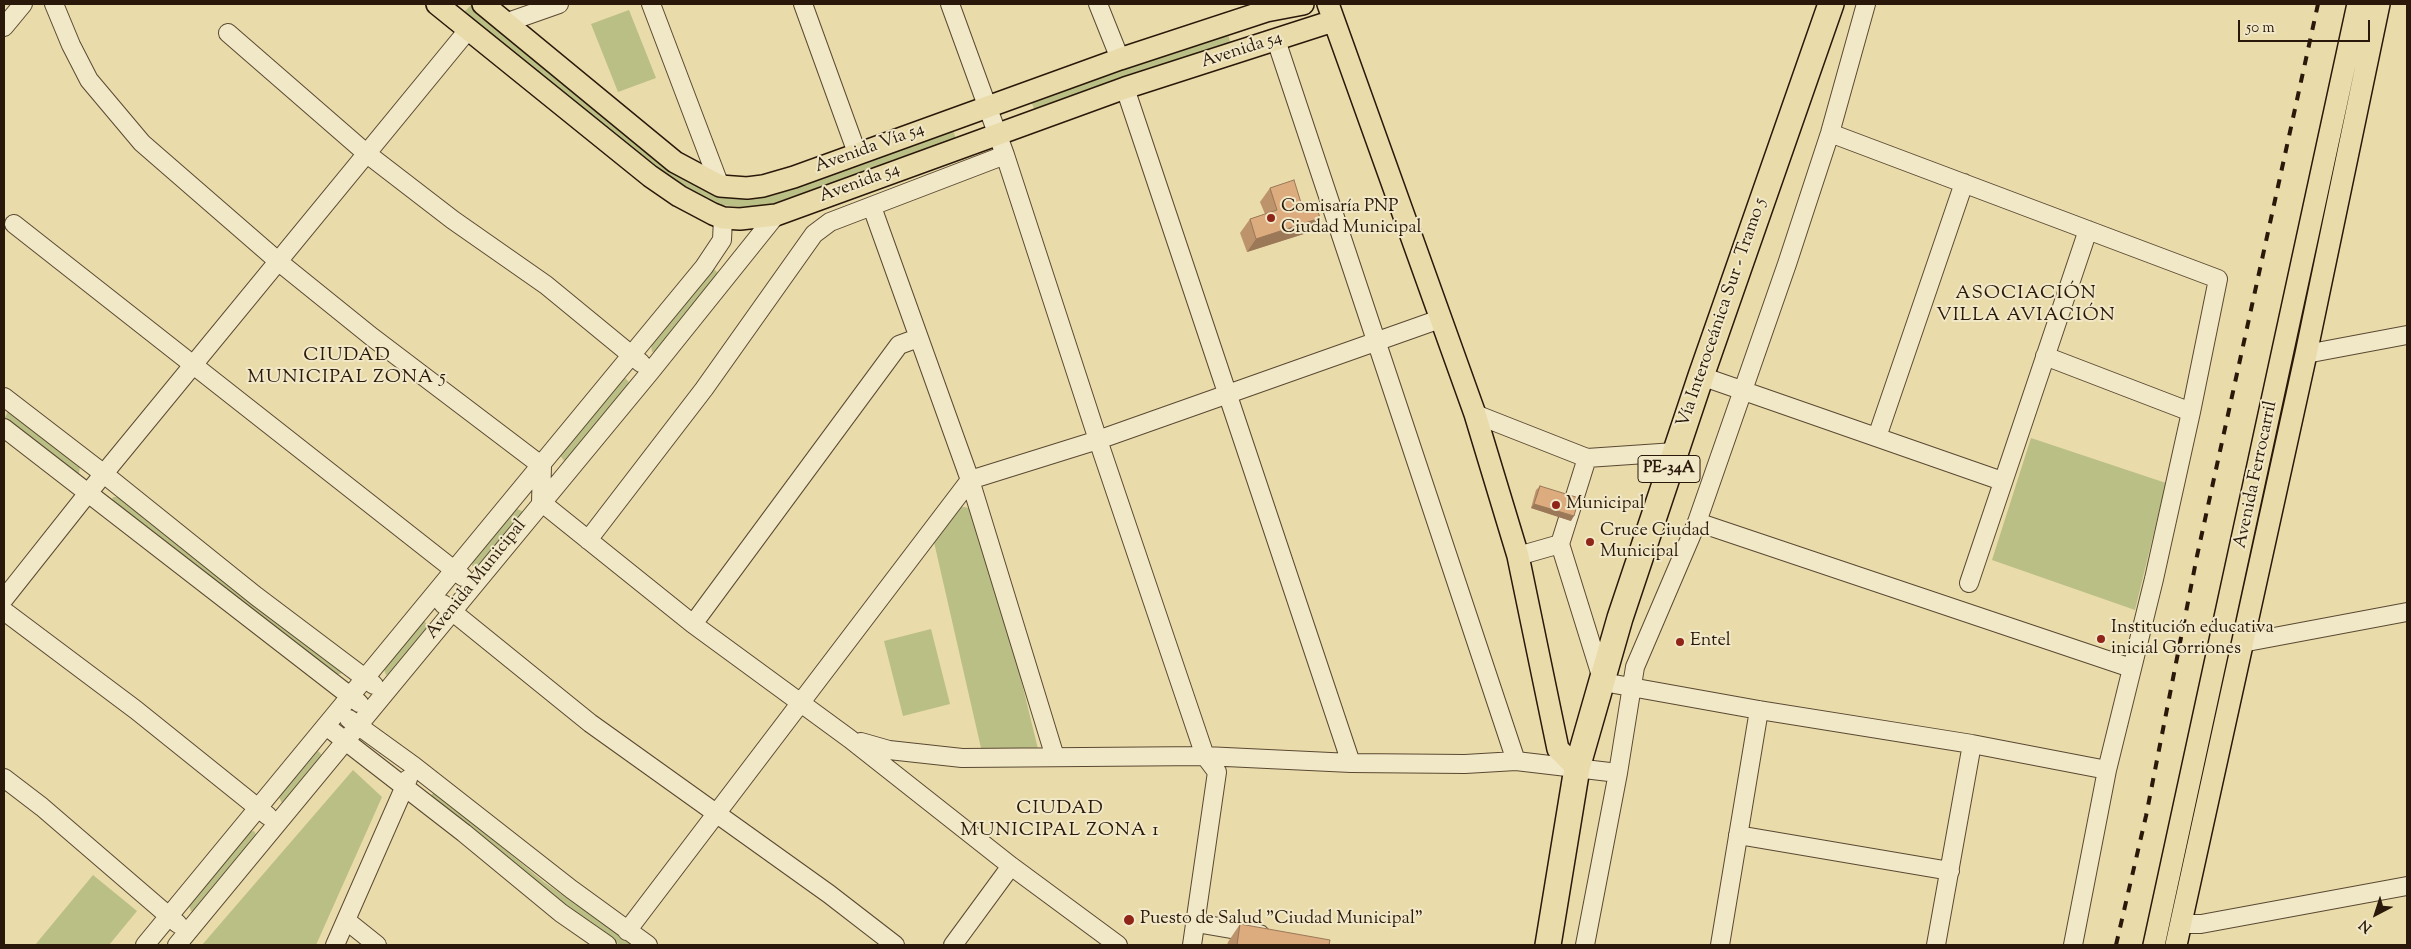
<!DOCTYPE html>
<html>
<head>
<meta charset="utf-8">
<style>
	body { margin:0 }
	#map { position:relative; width:2411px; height:949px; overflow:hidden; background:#e9dbaa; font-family:"Sorts Mill Goudy",serif }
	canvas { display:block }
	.frame { position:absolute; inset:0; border:5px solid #2a180a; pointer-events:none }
	.north { position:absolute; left:2351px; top:889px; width:50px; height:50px; -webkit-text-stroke:4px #f1e8c8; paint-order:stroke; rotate:220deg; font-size:14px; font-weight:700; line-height:20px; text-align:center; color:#2a180a }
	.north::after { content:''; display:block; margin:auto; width:18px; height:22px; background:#2a180a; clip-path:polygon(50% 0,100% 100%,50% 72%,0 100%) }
	.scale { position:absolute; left:2238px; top:20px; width:132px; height:22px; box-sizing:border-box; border:2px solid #2a180a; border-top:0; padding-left:6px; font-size:15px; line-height:18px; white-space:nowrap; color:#2a180a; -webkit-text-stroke:4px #f1e8c8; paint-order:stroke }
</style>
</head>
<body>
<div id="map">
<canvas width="2411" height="949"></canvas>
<div class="frame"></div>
<div class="north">N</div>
<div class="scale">50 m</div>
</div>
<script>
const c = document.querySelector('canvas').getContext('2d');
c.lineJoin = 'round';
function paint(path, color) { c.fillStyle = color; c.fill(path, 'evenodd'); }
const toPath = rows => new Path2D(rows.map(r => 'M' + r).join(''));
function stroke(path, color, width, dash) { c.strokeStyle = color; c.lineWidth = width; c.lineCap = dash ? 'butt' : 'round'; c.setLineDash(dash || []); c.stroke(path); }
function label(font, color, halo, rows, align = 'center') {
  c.font = font + ' "Sorts Mill Goudy",serif'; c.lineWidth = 4; c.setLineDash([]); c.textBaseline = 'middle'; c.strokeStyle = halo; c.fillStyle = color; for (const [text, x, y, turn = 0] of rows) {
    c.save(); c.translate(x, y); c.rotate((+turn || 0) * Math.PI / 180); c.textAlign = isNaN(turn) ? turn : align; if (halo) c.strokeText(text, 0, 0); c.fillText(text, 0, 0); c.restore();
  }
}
const green = toPath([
	[471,5,564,85,660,161,691,183,723,196,953,130,956,139,771,205,740,207,721,205,704,201,684,190,462,14],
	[629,10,656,78,618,92,591,24],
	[1228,34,1231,45,1035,111,1031,101],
	[713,268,719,274,657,351,652,352,651,345],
	[625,378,630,383,567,461,564,461,560,455,561,453],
	[9,410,76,463,80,467,79,473,75,474,38,448,4,419],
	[2031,438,2166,483,2135,610,1992,560],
	[113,497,120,497,342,669,342,673,336,675,111,502],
	[959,506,969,508,1016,659,1038,749,981,748,934,542],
	[517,509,522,511,523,514,477,568,475,568,472,566,473,560],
	[424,621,429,626,391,674,386,675,384,669],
	[931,629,950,704,903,716,884,641],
	[318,751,323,756,284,804,282,803,279,797],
	[353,770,382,797,316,945,202,945],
	[436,793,544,882,633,945,620,945,573,913,430,797,432,794],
	[254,831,257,836,194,912,191,911,189,905,249,832],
	[93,875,137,911,109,945,35,945]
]);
const minor = toPath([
	[54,4,71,45,89,80,142,143,279,262,372,337,542,466,541,502,693,624,850,739,1011,866,1118,945],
	[651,4,720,186],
	[803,4,857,153],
	[950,4,1005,155,1098,440,1205,756,1217,772,1192,945],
	[1098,4,1120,59],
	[505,23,559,4],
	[4,27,23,4],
	[228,33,366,153,453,220,546,285,641,363],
	[1276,40,1516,761],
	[1125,88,1351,763],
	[1830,133,2218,279,2191,412,2154,579,2107,770,2073,945],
	[872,207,970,480,1055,757],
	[14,224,463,577],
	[2306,354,2407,335],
	[2045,356,2191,412],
	[1701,376,2002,481],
	[4,397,104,474,256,596,374,685],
	[1475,414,1587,458],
	[4,428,359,703],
	[1877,437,1964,183],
	[1675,452,1587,458,1560,544,1603,682,1759,710,1972,744,2107,770],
	[1697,522,2131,668],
	[588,540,704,389,814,234,830,222,1005,155],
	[1518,556,1560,544],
	[1969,583,2088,230],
	[4,599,88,493,468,30],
	[443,604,590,723,829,894,895,945],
	[4,611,136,710,268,816],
	[693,624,899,345,918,338],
	[2242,643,2407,612],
	[349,719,414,766,571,889,648,945],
	[326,726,464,833,561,913,607,945],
	[861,742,889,750,962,758,1205,756,1351,763,1465,764,1516,761,1618,773],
	[4,778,42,807,178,924],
	[1738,835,1950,871],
	[347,921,377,945],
	[1196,923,1260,934],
	[2182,924,2201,924,2407,886],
	[627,931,970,480,1098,440,1440,319],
	[145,945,704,267,722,240,723,218],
	[177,945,651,371,776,215],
	[335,945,408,779],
	[953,945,1011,866],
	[1585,945,1618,773,1635,667,1697,522,1787,264,1830,133,1866,4],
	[1720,945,1759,710],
	[1936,945,1972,744]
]);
const major = toPath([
	[437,4,650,176,679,196,713,214,723,218,740,219,776,215,1125,88,1333,21],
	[483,4,675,162,720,186,747,188,763,186,794,177,1120,59,1266,11,1303,4],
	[1328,4,1475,414,1518,556,1558,749,1577,768],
	[2154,945,2358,4],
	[2176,945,2306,354,2379,4]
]);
const highway = toPath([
	[1548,945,1577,768,1620,618,1701,376,1831,4]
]);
const rail = toPath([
	[2116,945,2146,816,2197,556,2318,4]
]);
const wall = toPath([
	[1270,188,1310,232,1247,252,1240,233,1250,219,1265,214,1260,202],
	[1540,486,1571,521,1531,508,1536,490],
	[1240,924,1329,945,1227,945,1228,942]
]);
const shadedWall = toPath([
	[1320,218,1310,232,1247,252,1256,239],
	[1534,504,1574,516,1571,521,1531,508]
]);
const building = toPath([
	[1294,180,1302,206,1315,202,1320,218,1256,239,1250,219,1277,210,1270,188,1294,180],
	[1540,486,1579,498,1574,516,1534,504,1540,486],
	[1240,924,1330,940,1329,945,1237,945,1240,924]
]);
const markers = [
	[1271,218,5,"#8f2418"],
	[1556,505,5,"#8f2418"],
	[1590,542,5,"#8f2418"],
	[2101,639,5,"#8f2418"],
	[1680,642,5,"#8f2418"],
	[1129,920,6,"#8f2418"]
];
const shields = [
	[1669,469,62]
];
const shieldNames = [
	["PE-34A",1669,469]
];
const streetNames = [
	["Avenida 54",1242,51,-18],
	["Avenida Vía 54",870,149,-20],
	["Avenida 54",860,184,-20],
	["Vía Interoceánica Sur - Tramo 5",1723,313,-71],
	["Avenida Ferrocarril",2257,475,-78],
	["Avenida Municipal",477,580,-51]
];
const poiNames = [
	["Comisaría PNP",1281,208],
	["Ciudad Municipal",1281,229],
	["Municipal",1566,505],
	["Cruce Ciudad",1600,532],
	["Municipal",1600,553],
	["Institución educativa",2111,629],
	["inicial Gorriones",2111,650],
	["Entel",1690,642],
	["Puesto de Salud \"Ciudad Municipal\"",1140,920]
];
const neighbourhoodNames = [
	["ASOCIACIÓN",2026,295],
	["VILLA AVIACIÓN",2026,317],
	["CIUDAD",347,357],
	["MUNICIPAL ZONA 5",347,379],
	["CIUDAD",1060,810],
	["MUNICIPAL ZONA 1",1060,832]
];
paint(green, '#babf86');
stroke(minor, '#5a4932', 20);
stroke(major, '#2a180a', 24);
stroke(highway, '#2a180a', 28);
stroke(minor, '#f1e8c8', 18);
stroke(major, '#e9dbaa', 21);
stroke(highway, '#e9dbaa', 25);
stroke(rail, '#2a180a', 4, [9, 9]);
paint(wall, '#bd936c');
paint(shadedWall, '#9a7858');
paint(building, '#dcab7e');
stroke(building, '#9a7858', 1);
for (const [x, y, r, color] of markers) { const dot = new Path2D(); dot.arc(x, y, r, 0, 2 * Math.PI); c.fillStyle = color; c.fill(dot); stroke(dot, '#f1e8c8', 2); }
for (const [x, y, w] of shields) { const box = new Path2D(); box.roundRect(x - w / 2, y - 13.5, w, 27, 4); c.fillStyle = '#f1e8c8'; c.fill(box); stroke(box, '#2a180a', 1); }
label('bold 16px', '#2a180a', null, shieldNames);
label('18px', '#2a180a', '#f1e8c8', streetNames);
label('18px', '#2a180a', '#f1e8c8', poiNames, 'left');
c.letterSpacing = '1px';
label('19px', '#2a180a', '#f1e8c8', neighbourhoodNames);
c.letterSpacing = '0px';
</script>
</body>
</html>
